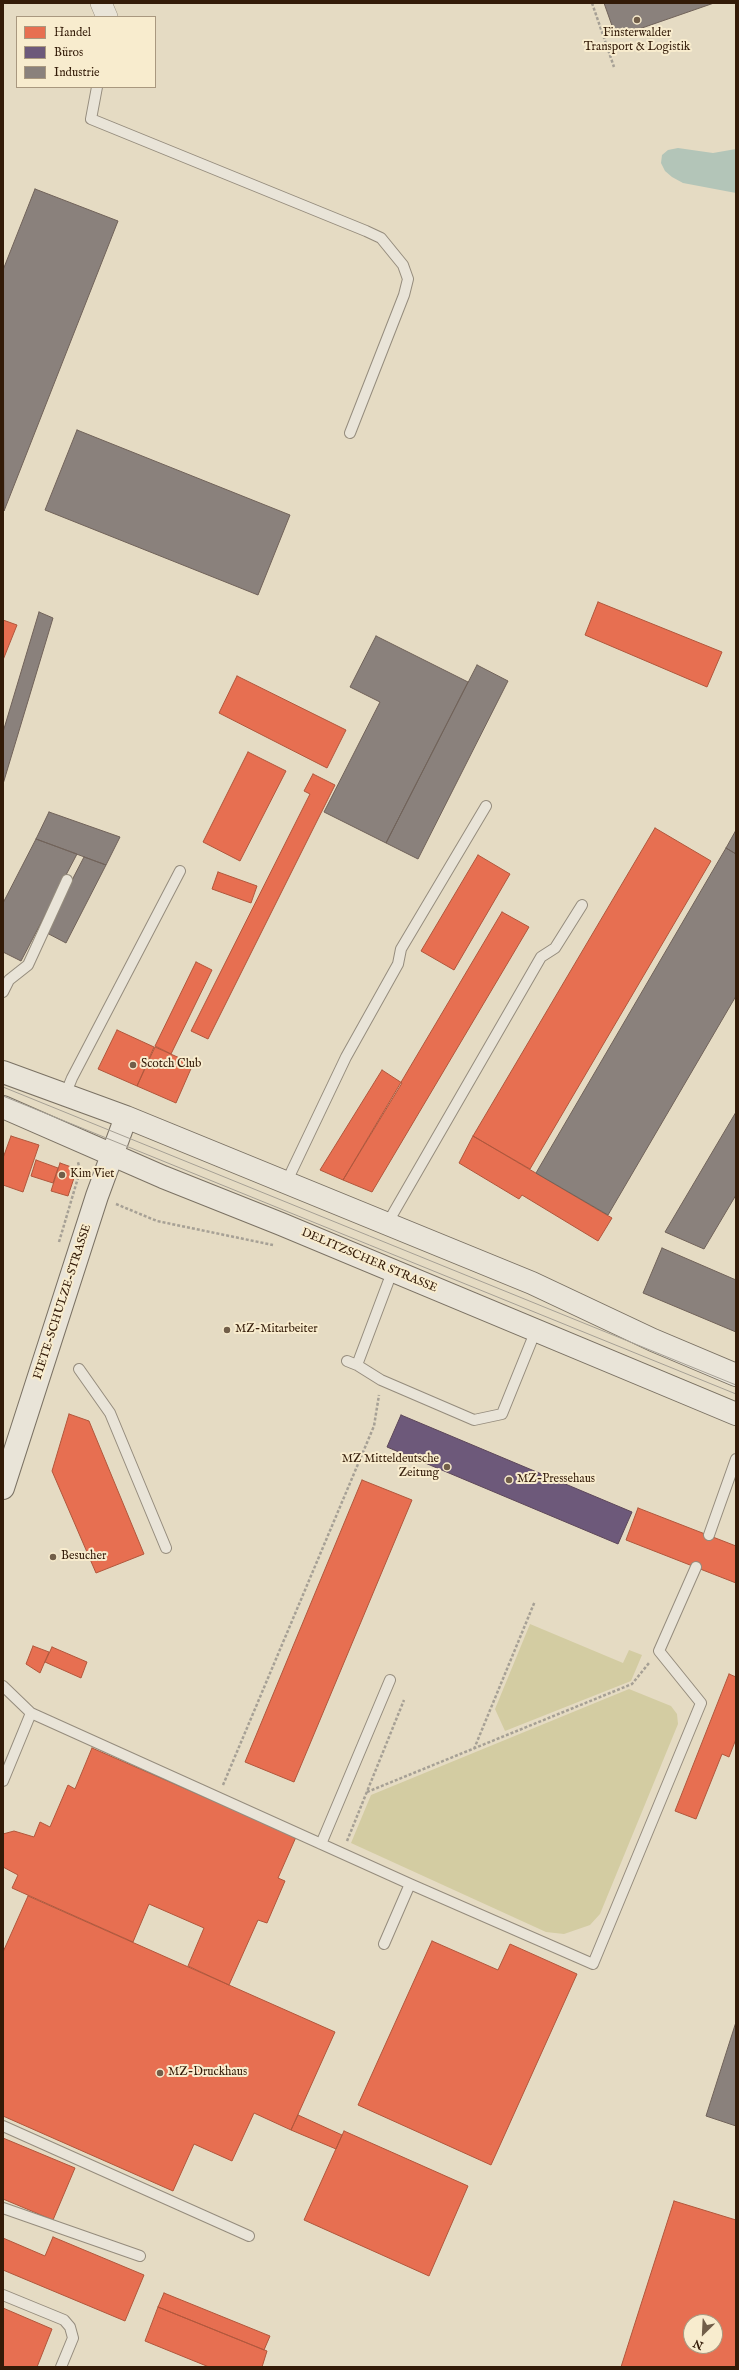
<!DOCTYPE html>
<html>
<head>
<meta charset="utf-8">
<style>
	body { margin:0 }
	#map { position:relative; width:739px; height:2370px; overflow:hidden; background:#e5dbc3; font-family:"IM FELL English",serif }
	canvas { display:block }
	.frame { position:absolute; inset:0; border:4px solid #331b08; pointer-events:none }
	.legend { position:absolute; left:16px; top:16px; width:140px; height:72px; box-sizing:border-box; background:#f8ecce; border:1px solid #a9987f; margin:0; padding:5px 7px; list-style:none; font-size:12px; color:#331b08 }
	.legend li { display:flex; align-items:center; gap:8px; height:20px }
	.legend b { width:20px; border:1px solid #a9987f }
	.north { position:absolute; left:683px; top:2314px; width:40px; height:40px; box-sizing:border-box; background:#f8ecce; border:1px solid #a9987f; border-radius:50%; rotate:204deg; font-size:11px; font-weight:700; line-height:16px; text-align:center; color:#331b08 }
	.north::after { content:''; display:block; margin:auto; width:14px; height:18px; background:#715e49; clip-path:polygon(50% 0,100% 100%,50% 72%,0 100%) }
</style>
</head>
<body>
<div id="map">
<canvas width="739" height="2370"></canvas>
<div class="frame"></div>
<ul class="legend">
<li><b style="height:11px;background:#e76f51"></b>Handel</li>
<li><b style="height:11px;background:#6d597a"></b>Büros</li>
<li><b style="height:11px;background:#8a817c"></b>Industrie</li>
</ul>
<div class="north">N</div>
</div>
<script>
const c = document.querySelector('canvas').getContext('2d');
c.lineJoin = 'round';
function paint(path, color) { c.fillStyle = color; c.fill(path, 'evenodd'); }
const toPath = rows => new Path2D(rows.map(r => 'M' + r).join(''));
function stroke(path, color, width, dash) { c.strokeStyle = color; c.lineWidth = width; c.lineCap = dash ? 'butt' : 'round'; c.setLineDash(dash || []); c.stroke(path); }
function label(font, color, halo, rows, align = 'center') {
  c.font = font + ' "IM FELL English",serif'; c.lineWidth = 4; c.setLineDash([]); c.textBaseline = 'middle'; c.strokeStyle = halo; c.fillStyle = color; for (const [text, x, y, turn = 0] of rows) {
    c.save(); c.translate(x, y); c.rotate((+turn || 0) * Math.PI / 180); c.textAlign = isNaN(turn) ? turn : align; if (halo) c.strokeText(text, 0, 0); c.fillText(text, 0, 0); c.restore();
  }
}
const green = toPath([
	[540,1320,736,1401,736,1406,537,1325],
	[530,1624,623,1663,629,1650,642,1655,631,1681,505,1731,495,1709],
	[629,1689,671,1706,677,1714,678,1724,600,1914,590,1925,564,1934,546,1932,351,1843,371,1795]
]);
const water = toPath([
	[678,148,713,153,736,149,736,193,683,183,672,177,665,171,661,163,662,155,668,150]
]);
const shops = toPath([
	[598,602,722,652,707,687,585,635,598,602],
	[3,620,17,625,3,660,3,620],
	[237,676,346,730,327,768,219,713,237,676],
	[248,752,286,771,240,861,203,842,248,752],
	[313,774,335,785,208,1039,191,1031,310,794,304,791,313,774],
	[655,828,711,861,530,1169,473,1136,655,828],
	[478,855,510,874,454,970,421,951,478,855],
	[218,872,257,886,251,903,212,889,218,872],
	[502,912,529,927,372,1192,343,1180,502,912],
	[196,962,212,970,171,1054,155,1046,196,962],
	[117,1030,154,1047,137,1086,98,1069,117,1030],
	[155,1047,193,1064,176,1103,137,1086,155,1047],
	[382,1070,402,1083,343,1180,320,1170,382,1070],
	[11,1136,39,1145,23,1192,3,1185,3,1158,11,1136],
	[473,1136,612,1218,598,1241,522,1195,519,1199,459,1163,473,1136],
	[36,1160,58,1168,53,1183,31,1176,36,1160],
	[60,1163,77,1169,68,1196,51,1191,60,1163],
	[69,1414,89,1421,144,1554,96,1573,52,1471,69,1414],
	[362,1480,412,1500,294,1782,245,1762,362,1480],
	[638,1508,736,1546,736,1583,626,1540,638,1508],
	[33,1646,49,1652,40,1673,26,1664,33,1646],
	[52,1647,87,1662,81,1678,45,1662,52,1647],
	[729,1674,736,1677,736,1739,729,1757,722,1754,696,1819,675,1811,729,1674],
	[92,1748,296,1837,278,1878,285,1881,267,1923,258,1920,229,1985,188,1966,204,1928,149,1904,133,1942,12,1888,18,1875,3,1867,3,1834,14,1831,34,1837,40,1822,50,1827,68,1785,75,1789,92,1748],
	[28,1896,335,2032,291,2130,254,2113,232,2161,194,2144,173,2191,3,2116,3,1952,28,1896],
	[432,1941,498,1970,510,1944,577,1974,491,2165,358,2105,432,1941],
	[298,2115,342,2135,336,2149,291,2130,298,2115],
	[344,2131,468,2186,429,2276,304,2220,344,2131],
	[3,2138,75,2168,53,2220,3,2199,3,2138],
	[674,2201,736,2220,736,2367,621,2367,674,2201],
	[691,2322,715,2322,715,2346,691,2346,691,2322],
	[53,2237,144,2275,125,2321,3,2270,3,2238,45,2256,53,2237],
	[164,2293,270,2336,264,2350,158,2307,164,2293],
	[158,2307,267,2351,262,2367,209,2367,145,2341,158,2307],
	[3,2308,52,2329,37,2367,3,2367,3,2308]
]);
const offices = toPath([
	[401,1415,632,1512,618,1544,387,1447,401,1415]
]);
const industry = toPath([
	[604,3,714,3,616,37,604,3],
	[35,189,118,221,4,511,3,270,35,189],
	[77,430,290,515,258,595,45,510,77,430],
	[39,612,53,618,3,784,3,732,39,612],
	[376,636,468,682,386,843,324,812,380,702,350,687,376,636],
	[477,665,508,681,418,859,386,843,477,665],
	[49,812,120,837,106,865,36,839,49,812],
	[736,830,736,854,726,848,736,830],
	[36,839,77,854,21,961,3,952,3,903,36,839],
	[726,848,736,854,736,996,608,1215,536,1173,726,848],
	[84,857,106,865,66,943,45,932,84,857],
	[736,1112,736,1195,704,1249,665,1232,736,1112],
	[662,1248,736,1280,736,1332,643,1293,662,1248],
	[736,2022,736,2126,706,2116,736,2022]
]);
const path = toPath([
	[592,3,614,67],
	[116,1204,157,1221,273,1245],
	[59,1242,80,1171,78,1162],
	[474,1749,535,1601],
	[223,1785,374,1426,379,1395],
	[367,1792,632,1684,649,1663],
	[347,1841,404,1700]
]);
const lane = toPath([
	[97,87,91,119,366,231,381,238,403,265,408,279,404,295,350,433],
	[3,992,9,980,28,965,67,880],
	[65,1095,72,1078,180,871],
	[286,1183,346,1057,398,964,401,949,486,806],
	[387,1224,541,957,555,948,582,905],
	[347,1361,357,1365,392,1272],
	[357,1365,381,1380,474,1420,502,1414,536,1330],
	[79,1369,110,1413,166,1548],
	[709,1535,736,1459],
	[3,1686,31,1713,3,1781],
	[31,1713,410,1884,384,1944],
	[321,1844,390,1680],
	[410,1884,593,1964,701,1703,659,1651,696,1567],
	[3,2126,249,2236],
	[3,2208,140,2256],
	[3,2295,64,2320,70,2327,73,2338,61,2367]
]);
const street = toPath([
	[101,3,107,17]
]);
const secondary = toPath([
	[3,1072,126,1117,532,1283,653,1340,736,1375],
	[3,1107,163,1177,281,1224,736,1414],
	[3,1488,97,1196,126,1117]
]);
const tram = toPath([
	[3,1087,736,1385],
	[3,1096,736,1394]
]);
const markers = [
	[637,20,4,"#715e49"],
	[133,1065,4,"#715e49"],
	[62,1175,4,"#715e49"],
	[227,1330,4,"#715e49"],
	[447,1467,4,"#715e49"],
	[509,1480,4,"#715e49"],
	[53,1557,4,"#715e49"],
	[160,2073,4,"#715e49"]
];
const poiNames = [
	["Finsterwalder",637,34,"center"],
	["Transport & Logistik",637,48,"center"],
	["Scotch Club",141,1065],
	["Kim Viet",70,1175],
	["MZ-Mitarbeiter",235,1330],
	["MZ Mitteldeutsche",439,1460,"right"],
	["Zeitung",439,1474,"right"],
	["MZ-Pressehaus",517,1480],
	["Besucher",61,1557],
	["MZ-Druckhaus",168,2073]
];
const streetNames = [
	["DELITZSCHER STRASSE",369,1261,23],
	["FIETE-SCHULZE-STRASSE",63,1302,-72]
];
paint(green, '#d3cca2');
paint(water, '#b3c5b8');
paint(shops, '#e76f51');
stroke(shops, '#b1563b', 1);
paint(offices, '#6d597a');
stroke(offices, '#5c4658', 1);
paint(industry, '#8a817c');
stroke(industry, '#706259', 1);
stroke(lane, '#958c7d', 12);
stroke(street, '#958c7d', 22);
stroke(secondary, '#7b7264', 24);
stroke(path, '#a6a095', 2.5, [3, 2]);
stroke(lane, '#e9e4d8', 10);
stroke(street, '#e9e4d8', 21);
stroke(secondary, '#e9e4d8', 22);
stroke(tram, '#a6a095', 1);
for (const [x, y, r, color] of markers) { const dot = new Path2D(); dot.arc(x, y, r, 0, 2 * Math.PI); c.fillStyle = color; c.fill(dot); stroke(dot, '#f8ecce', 1.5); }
label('12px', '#331b08', '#f8ecce', poiNames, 'left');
label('12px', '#331b08', '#f8ecce', streetNames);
</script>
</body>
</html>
